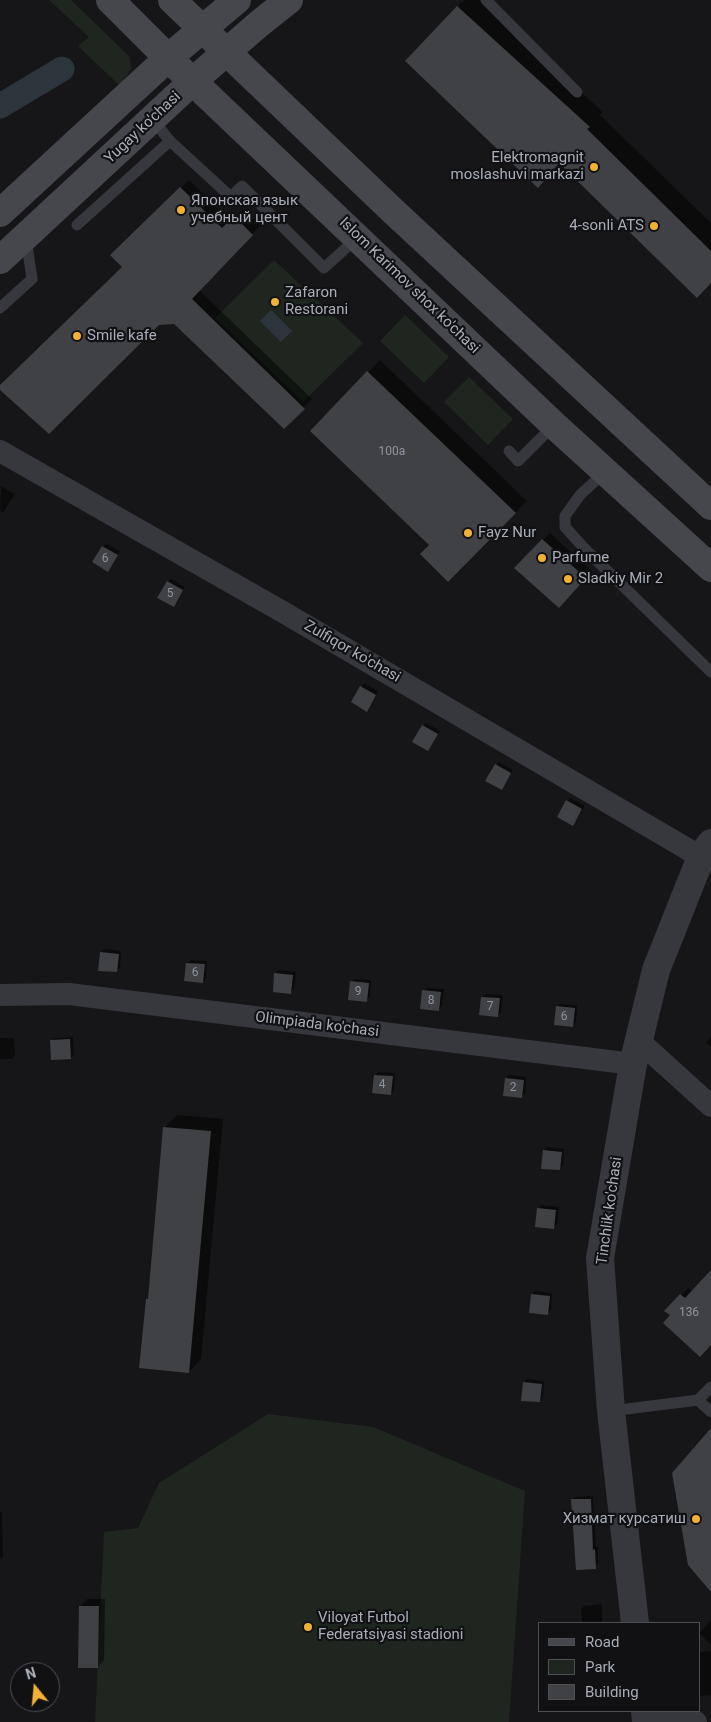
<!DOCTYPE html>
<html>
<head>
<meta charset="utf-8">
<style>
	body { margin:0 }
	#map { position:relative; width:711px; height:1722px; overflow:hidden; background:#161618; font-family:Roboto,sans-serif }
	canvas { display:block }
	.legend { position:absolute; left:538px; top:1622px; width:162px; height:90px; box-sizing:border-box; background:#111113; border:1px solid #4d4f55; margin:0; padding:6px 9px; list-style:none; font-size:15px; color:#a8adb8 }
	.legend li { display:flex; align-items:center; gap:10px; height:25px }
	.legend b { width:25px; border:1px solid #4d4f55 }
	.north { position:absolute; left:10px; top:1662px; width:50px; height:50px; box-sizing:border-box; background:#111113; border:1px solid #4d4f55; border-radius:50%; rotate:343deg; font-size:14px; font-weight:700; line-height:20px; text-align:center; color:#a8adb8 }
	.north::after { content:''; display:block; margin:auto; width:18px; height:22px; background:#f2b134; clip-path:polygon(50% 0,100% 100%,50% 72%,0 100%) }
</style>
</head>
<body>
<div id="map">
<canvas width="711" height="1722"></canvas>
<ul class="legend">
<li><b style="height:6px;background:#45474d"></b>Road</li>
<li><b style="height:14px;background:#1e261f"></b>Park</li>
<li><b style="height:14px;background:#404145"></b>Building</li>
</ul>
<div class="north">N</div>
</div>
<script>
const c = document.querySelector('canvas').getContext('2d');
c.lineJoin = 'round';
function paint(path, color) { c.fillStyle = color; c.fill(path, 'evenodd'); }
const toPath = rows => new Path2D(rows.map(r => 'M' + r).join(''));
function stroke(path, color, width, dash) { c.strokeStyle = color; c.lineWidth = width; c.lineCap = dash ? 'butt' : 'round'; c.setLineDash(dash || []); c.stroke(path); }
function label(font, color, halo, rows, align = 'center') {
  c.font = font + ' Roboto,sans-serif'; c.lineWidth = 4.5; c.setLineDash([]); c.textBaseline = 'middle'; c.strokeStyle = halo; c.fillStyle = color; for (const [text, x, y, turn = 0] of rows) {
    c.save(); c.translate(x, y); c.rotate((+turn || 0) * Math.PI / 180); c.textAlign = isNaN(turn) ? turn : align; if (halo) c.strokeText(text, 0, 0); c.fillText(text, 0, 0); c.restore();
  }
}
const green = toPath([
	[49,0,71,0,130,57,131,69,120,86,78,46,89,37],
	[274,260,363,343,303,402,215,318],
	[405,315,449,357,424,383,380,341],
	[469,377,513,419,488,445,444,402],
	[268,1414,373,1427,525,1491,509,1722,95,1722,104,1532,138,1528,159,1483]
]);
const water = toPath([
	[271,310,292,331,281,342,260,321]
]);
const shadow = toPath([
	[464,0,480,0,603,112,600,115,711,223,711,282,560,162,538,186,407,61],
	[189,180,231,221,243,209,260,226,199,290,312,399,284,427,175,322,159,324,0,388,124,267,112,255],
	[380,360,527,501,448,580,430,545,312,431],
	[1,486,15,494,3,513,0,511],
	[550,533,592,571,566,599,515,568],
	[106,543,120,551,108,570,103,546],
	[171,579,185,587,173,606,168,582],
	[364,683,378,691,370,707,352,702],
	[426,723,440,731,428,749,423,726],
	[499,762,513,770,501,788,496,765],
	[570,798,585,806,573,825,567,801],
	[104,949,121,951,120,968,116,971,101,953],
	[191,960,207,961,206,978,203,982,187,963],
	[279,970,296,972,294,989,291,992,275,973],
	[354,979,371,980,370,997,366,1001,351,982],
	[427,988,444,989,442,1006,439,1009,423,991],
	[486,994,503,995,501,1012,498,1016,482,997],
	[560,1004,577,1005,576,1022,572,1026,557,1007],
	[73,1037,74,1054,71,1058,51,1041,54,1038],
	[711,1037,711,1047,706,1043],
	[0,1038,14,1038,15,1055,12,1059,0,1059],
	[378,1072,395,1073,394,1091,390,1094,375,1075],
	[509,1075,526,1077,525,1094,521,1097,506,1078],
	[177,1115,223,1119,201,1359,189,1372,147,1300,149,1298,164,1128],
	[547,1147,564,1149,563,1166,559,1169,544,1150],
	[542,1205,559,1207,557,1224,554,1227,538,1209],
	[711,1272,711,1344,681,1295,688,1288,693,1292],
	[535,1291,552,1293,551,1310,547,1313,532,1294],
	[527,1379,544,1381,543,1398,540,1401,524,1382],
	[593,1496,596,1547,598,1547,598,1564,595,1567,572,1500,575,1497],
	[0,1512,2,1512,3,1557,0,1559],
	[87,1599,105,1599,104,1660,97,1667,80,1606],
	[602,1604,602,1623,582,1623,581,1609,584,1606],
	[711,1620,711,1645,700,1634,700,1632],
	[711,1651,711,1695,700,1696,700,1652]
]);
const canal = toPath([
	[0,106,62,69]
]);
const building = toPath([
	[457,6,590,127,587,129,711,251,711,283,697,298,559,163,538,188,405,61],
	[180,187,222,228,234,216,253,235,192,299,305,409,284,429,174,324,159,325,49,434,0,390,0,385,122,267,110,255],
	[367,371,516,513,448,582,420,554,429,545,310,431],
	[542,539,586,578,559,608,514,568],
	[102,546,118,555,108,572,92,562],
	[167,581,183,590,174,607,157,598],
	[360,686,376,695,367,712,351,702],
	[422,725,438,734,428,751,412,742],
	[495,764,511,773,502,790,485,781],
	[566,800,582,809,573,826,557,817],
	[100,952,119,954,117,972,98,971],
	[186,963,205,964,203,983,184,981],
	[274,973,293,975,291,994,273,992],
	[350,981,369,983,367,1002,348,1000],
	[422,990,441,992,439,1011,420,1009],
	[481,997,500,998,498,1017,479,1015],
	[556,1006,575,1008,573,1027,554,1025],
	[70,1039,71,1059,51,1060,50,1040],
	[374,1075,393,1076,391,1095,372,1093],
	[505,1078,524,1080,522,1098,503,1096],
	[163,1127,211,1131,189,1373,139,1368,146,1299,148,1299],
	[543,1150,562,1152,560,1170,541,1169],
	[537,1208,556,1210,554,1229,535,1227],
	[711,1270,711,1345,700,1357,663,1323,670,1315,664,1311,680,1294,685,1298],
	[531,1294,550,1296,548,1315,529,1313],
	[523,1382,542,1384,540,1402,521,1401],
	[711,1428,711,1592,688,1565,672,1473],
	[571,1499,591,1499,593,1550,595,1549,596,1569,576,1570],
	[79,1606,99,1606,98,1668,78,1668]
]);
const service = toPath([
	[486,0,577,92],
	[153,120,170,141,231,197,242,186,324,268,357,238],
	[77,225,170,141],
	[0,308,32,279,26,238],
	[509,451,518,461,554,425],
	[605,472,580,495,565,516,565,527,584,548,711,672],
	[698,1400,711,1387],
	[611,1411,698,1400,711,1412]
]);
const minor = toPath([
	[0,451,283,612,701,857],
	[0,995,69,994,633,1064],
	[638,1040,711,1106],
	[657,1711,696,1722]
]);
const tertiary = toPath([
	[635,1623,611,1411,600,1258,633,1064,656,970,701,857,711,843],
	[645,1711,646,1722]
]);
const secondary = toPath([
	[110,0,168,58,554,425,711,568],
	[172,0,394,212,711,506],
	[0,213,168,58,237,0],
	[0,260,193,81,260,23,289,0]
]);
const markers = [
	[594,167,5,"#f2b134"],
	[181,210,5,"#f2b134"],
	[654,226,5,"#f2b134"],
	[275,302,5,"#f2b134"],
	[77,336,5,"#f2b134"],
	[468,533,5,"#f2b134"],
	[542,558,5,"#f2b134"],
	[568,579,5,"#f2b134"],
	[696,1519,5,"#f2b134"],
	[308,1627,5,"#f2b134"]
];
const numberNames = [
	["100a",392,452],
	["6",105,559],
	["5",170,594],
	["6",195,973],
	["9",358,992],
	["8",431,1001],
	["7",490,1007],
	["6",564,1017],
	["4",382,1085],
	["2",513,1088],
	["136",689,1313]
];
const streetNames = [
	["Yugay ko'chasi",143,128,-43],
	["Islom Karimov shox ko'chasi",409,286,44],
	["Zulfiqor ko'chasi",352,652,30],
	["Olimpiada ko'chasi",317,1025,7],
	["Tinchlik ko'chasi",610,1211,-82]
];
const poiNames = [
	["Elektromagnit",584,158,"right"],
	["moslashuvi markazi",584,175,"right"],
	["Японская язык",191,201],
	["учебный цент",191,218],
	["4-sonli ATS",644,226,"right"],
	["Zafaron",285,293],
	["Restorani",285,310],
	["Smile kafe",87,336],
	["Fayz Nur",478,533],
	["Parfume",552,558],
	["Sladkiy Mir 2",578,579],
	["Хизмат курсатиш",686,1519,"right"],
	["Viloyat Futbol",318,1618],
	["Federatsiyasi stadioni",318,1635]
];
paint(green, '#1e261f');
paint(water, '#2c353c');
paint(shadow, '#0007');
stroke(canal, '#2c353c', 25);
paint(building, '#404145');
stroke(service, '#37383d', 11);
stroke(minor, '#37383d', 22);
stroke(tertiary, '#37383d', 28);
stroke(secondary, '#45474d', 28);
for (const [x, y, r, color] of markers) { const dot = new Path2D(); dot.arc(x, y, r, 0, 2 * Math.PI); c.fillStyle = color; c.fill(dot); stroke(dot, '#111113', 2); }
label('12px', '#8e929b', null, numberNames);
label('15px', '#a8adb8', '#111113', streetNames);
label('15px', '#a8adb8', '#111113', poiNames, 'left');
</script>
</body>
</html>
